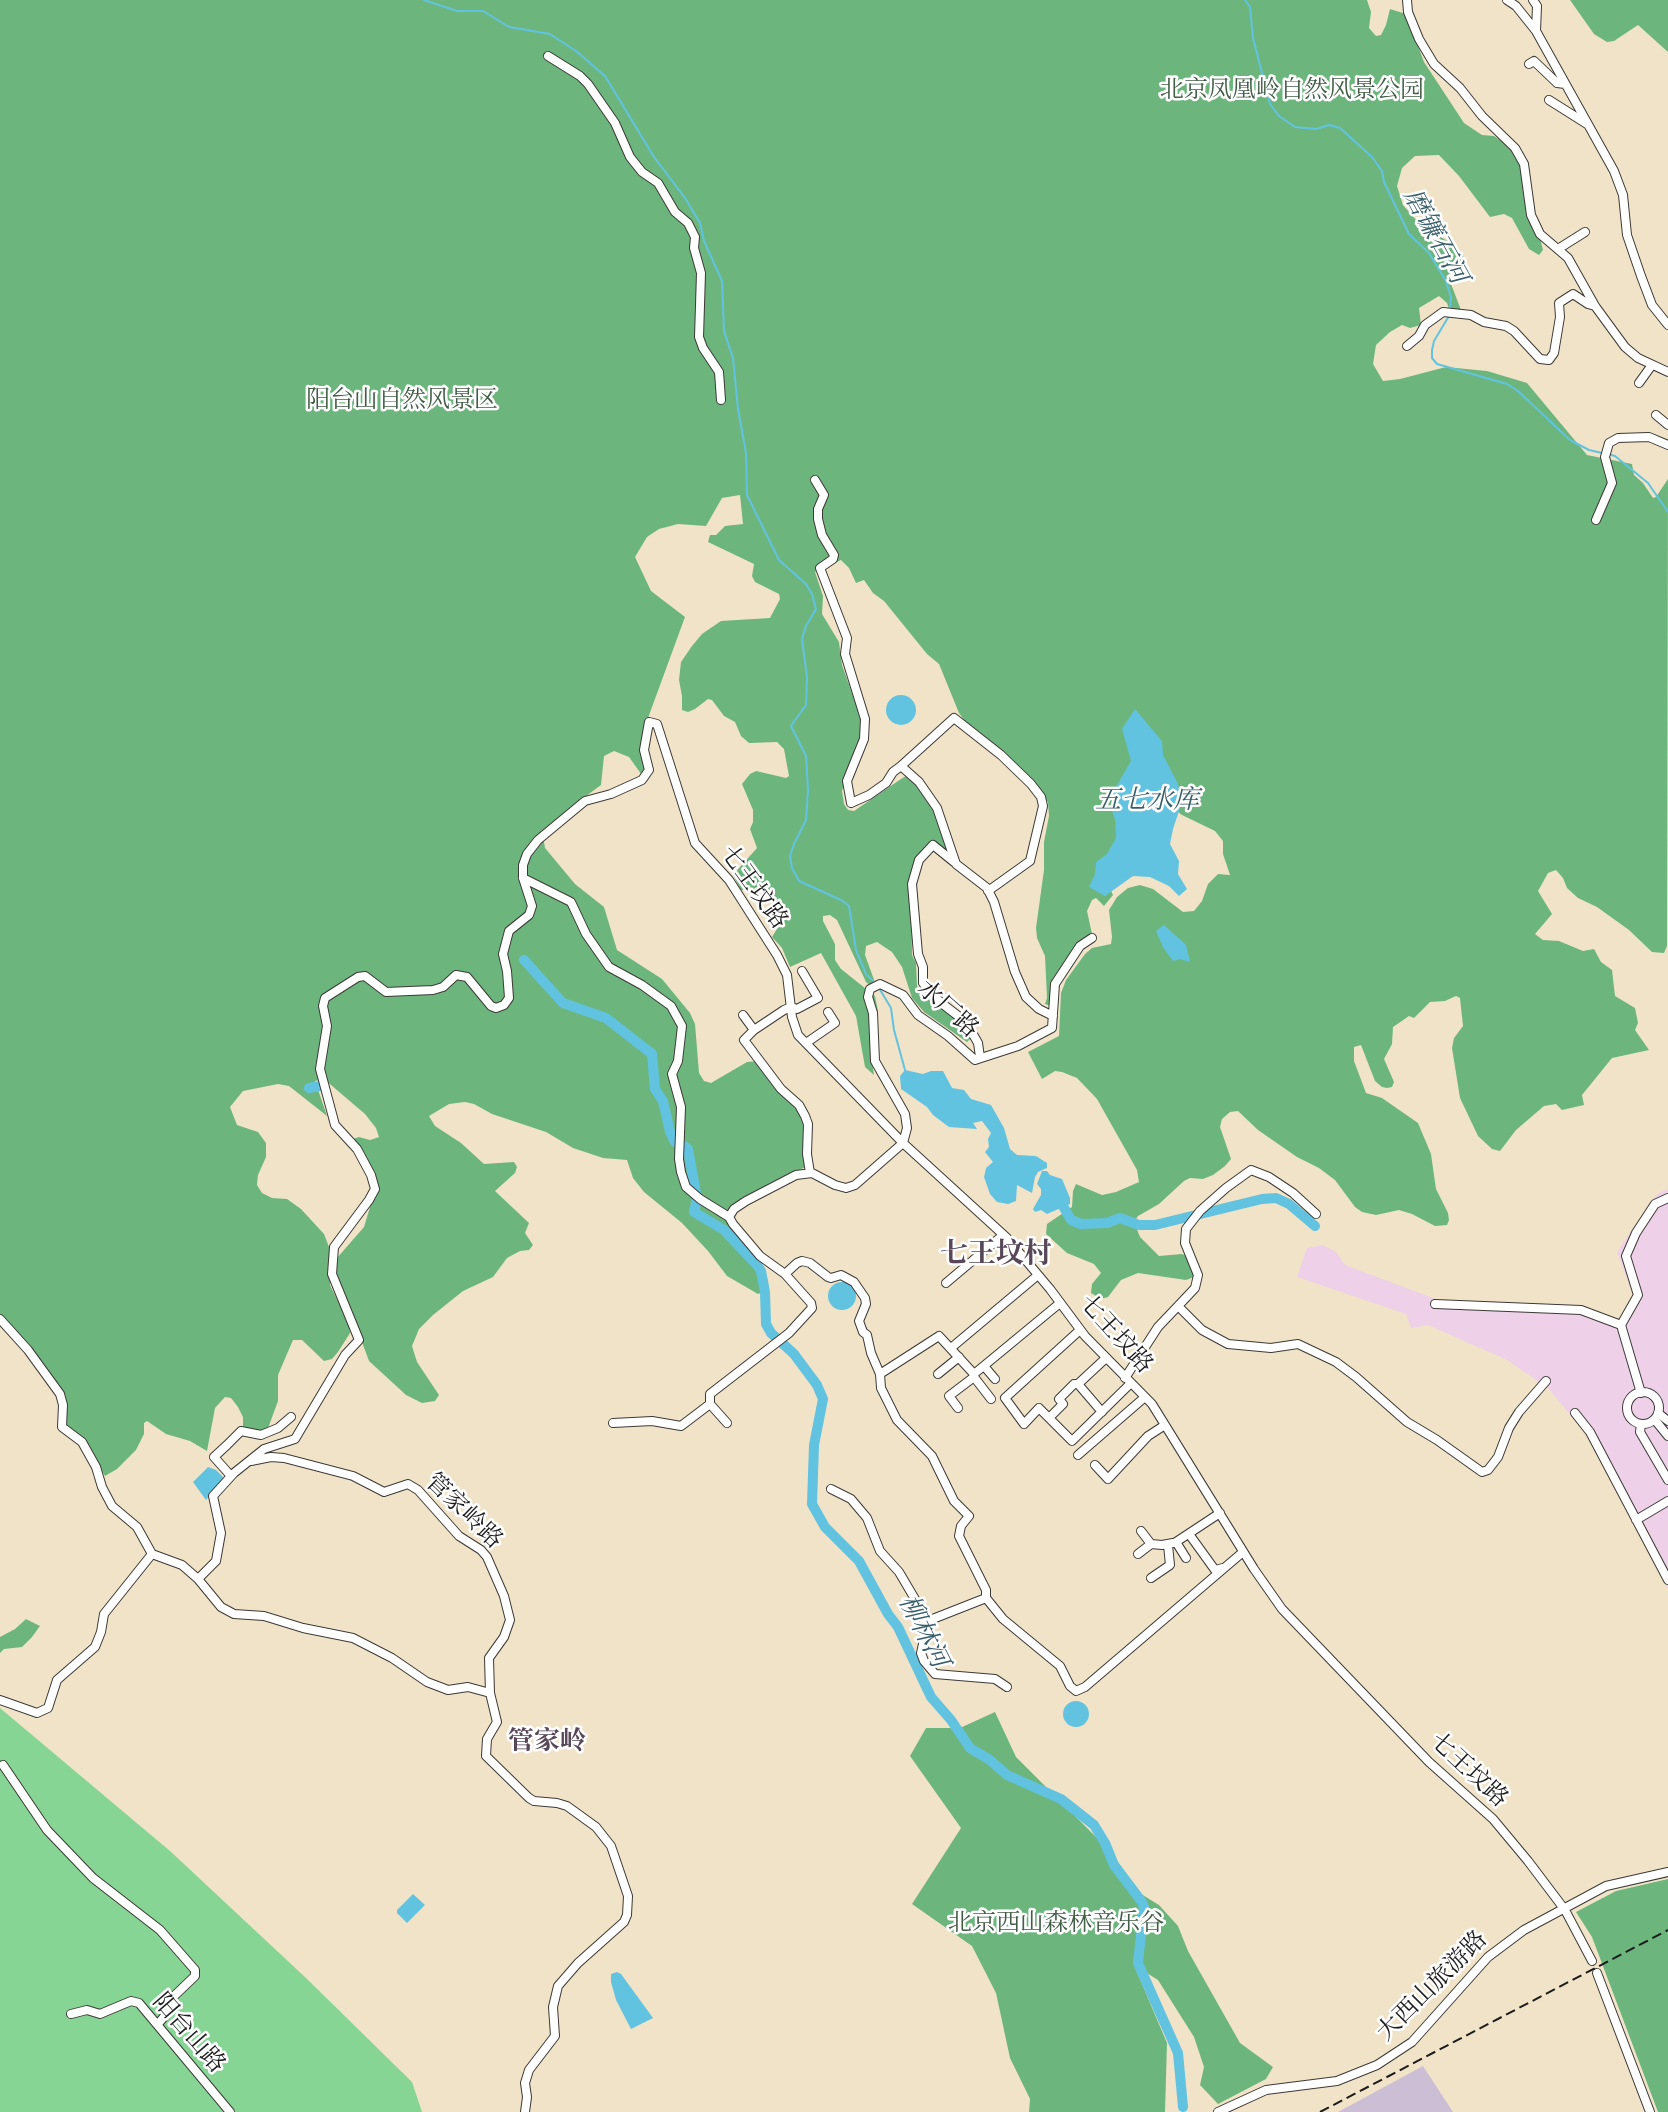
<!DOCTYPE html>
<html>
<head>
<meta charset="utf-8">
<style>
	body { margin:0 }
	canvas { display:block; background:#f1e3c7 }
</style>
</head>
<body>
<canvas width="1668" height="2112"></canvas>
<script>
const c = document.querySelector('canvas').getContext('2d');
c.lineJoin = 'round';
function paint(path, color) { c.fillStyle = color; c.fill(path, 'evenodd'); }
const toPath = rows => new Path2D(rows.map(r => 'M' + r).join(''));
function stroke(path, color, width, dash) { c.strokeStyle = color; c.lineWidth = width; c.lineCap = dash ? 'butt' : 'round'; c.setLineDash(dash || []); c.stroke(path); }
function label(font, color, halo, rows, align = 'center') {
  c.font = font + ' Cardo,"Noto Serif SC",serif'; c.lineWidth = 5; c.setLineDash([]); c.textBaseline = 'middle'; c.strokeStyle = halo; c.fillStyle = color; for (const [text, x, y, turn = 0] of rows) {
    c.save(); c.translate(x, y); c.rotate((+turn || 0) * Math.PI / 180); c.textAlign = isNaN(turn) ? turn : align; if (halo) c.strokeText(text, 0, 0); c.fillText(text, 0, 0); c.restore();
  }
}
const built = toPath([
	[1668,1189,1668,1589,1585,1433,1549,1389,1507,1360,1428,1325,1411,1328,1406,1314,1297,1277,1307,1248,1323,1245,1336,1252,1345,1265,1438,1300,1580,1305,1621,1320,1633,1295,1617,1252,1656,1195]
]);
const industrial = toPath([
	[1423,2066,1453,2112,1338,2112]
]);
const green = toPath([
	[0,1708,170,1851,306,1978,412,2082,422,2112,0,2112]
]);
const forest = toPath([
	[0,0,1367,0,1371,12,1369,28,1376,36,1381,35,1386,25,1390,9,1406,14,1424,62,1464,123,1482,135,1494,136,1510,147,1520,159,1543,250,1539,255,1529,249,1512,218,1504,214,1490,217,1459,176,1439,155,1415,156,1402,168,1397,186,1403,205,1424,229,1454,244,1465,259,1448,276,1461,310,1458,317,1452,317,1447,303,1439,296,1419,308,1421,325,1410,328,1402,325,1390,332,1376,345,1373,364,1383,381,1400,379,1446,367,1487,371,1527,383,1587,455,1632,464,1634,475,1643,483,1653,498,1656,497,1668,479,1667,946,1664,953,1652,952,1629,930,1597,907,1578,898,1567,888,1563,878,1556,870,1548,873,1538,891,1552,914,1535,934,1543,940,1559,941,1583,951,1594,949,1601,962,1612,970,1615,996,1635,1008,1638,1023,1635,1030,1649,1050,1612,1058,1582,1095,1584,1105,1562,1110,1556,1104,1544,1106,1516,1130,1500,1151,1492,1149,1478,1136,1460,1098,1452,1048,1454,1038,1463,1026,1460,998,1456,996,1445,1001,1430,1002,1414,1018,1409,1016,1393,1027,1392,1044,1384,1059,1394,1082,1392,1087,1387,1088,1382,1087,1375,1081,1361,1045,1354,1047,1354,1061,1366,1093,1382,1098,1418,1123,1431,1154,1436,1189,1448,1213,1449,1220,1447,1225,1435,1226,1412,1214,1399,1210,1376,1215,1362,1212,1355,1207,1335,1180,1319,1168,1297,1157,1258,1130,1238,1111,1230,1112,1222,1119,1220,1127,1231,1159,1225,1166,1213,1175,1203,1179,1190,1178,1184,1181,1159,1204,1138,1216,1134,1222,1140,1237,1159,1256,1182,1254,1187,1256,1196,1273,1194,1277,1186,1280,1138,1273,1121,1280,1108,1297,1101,1299,1091,1293,1092,1284,1101,1273,1094,1264,1067,1253,1046,1234,1047,1224,1072,1207,1073,1191,1076,1184,1102,1195,1116,1192,1139,1182,1137,1170,1097,1099,1077,1078,1062,1072,1055,1071,1042,1079,1028,1052,1059,1036,1061,993,1066,980,1085,954,1092,948,1111,944,1112,937,1109,910,1117,897,1128,888,1140,885,1153,889,1183,912,1194,911,1202,901,1208,884,1218,874,1230,875,1223,854,1223,841,1215,831,1182,815,1166,803,1124,802,1109,886,1113,895,1104,906,1096,898,1092,900,1087,911,1092,934,1082,944,1058,980,1051,1006,1045,1004,1047,998,1045,956,1037,938,1036,928,1044,870,1044,842,1049,816,1048,802,1029,776,968,725,959,713,939,664,927,654,884,601,873,593,864,580,856,583,849,568,841,560,815,572,823,596,822,614,839,642,842,665,862,721,859,747,848,769,842,791,844,804,848,810,854,811,901,779,906,776,911,778,932,803,952,858,935,845,918,868,911,896,912,955,916,963,917,986,922,995,956,1019,966,1029,971,1038,967,1042,924,1012,912,998,902,967,892,952,877,942,866,946,865,955,877,988,872,987,866,982,837,920,830,915,823,916,823,921,835,944,835,960,841,969,875,996,878,1011,873,1034,872,1062,874,1075,865,1067,856,1016,821,953,790,967,782,948,772,937,782,921,775,897,764,888,741,890,733,875,757,848,750,829,753,822,753,810,742,784,750,774,756,771,786,778,789,776,784,749,777,742,749,743,741,736,735,722,724,716,712,700,708,699,695,709,688,712,682,710,682,696,679,680,681,662,692,646,702,634,721,621,770,618,780,599,779,594,755,582,752,576,754,564,708,542,710,535,716,535,725,526,743,524,740,495,722,498,706,526,678,524,659,529,647,537,635,557,651,591,685,617,648,718,645,752,647,761,644,778,629,757,614,751,604,756,601,785,570,808,543,836,545,848,575,884,604,907,617,950,662,979,690,1013,695,1024,699,1073,704,1081,711,1083,747,1062,758,1061,787,1100,804,1117,807,1166,730,1207,727,1213,761,1261,764,1272,763,1292,758,1294,727,1276,708,1251,682,1223,644,1192,633,1178,627,1160,603,1158,573,1148,546,1132,492,1114,474,1104,465,1102,449,1104,429,1116,435,1126,461,1143,484,1164,514,1162,517,1167,515,1173,495,1191,529,1223,525,1233,533,1245,529,1250,520,1251,507,1258,493,1277,463,1291,433,1315,419,1329,412,1346,417,1362,439,1395,435,1401,422,1403,406,1395,369,1361,336,1272,337,1258,364,1227,374,1194,353,1139,359,1137,370,1140,379,1137,376,1128,365,1114,324,1079,315,1081,327,1116,289,1086,278,1084,243,1091,230,1107,237,1125,258,1132,266,1143,266,1157,258,1175,257,1185,262,1193,272,1198,287,1199,301,1209,324,1234,331,1252,330,1285,349,1324,350,1333,338,1352,332,1359,324,1361,302,1340,293,1340,278,1375,278,1401,267,1431,243,1431,243,1417,238,1407,231,1398,225,1397,215,1408,207,1451,190,1441,166,1434,147,1421,144,1423,144,1434,136,1450,117,1469,105,1476,86,1443,65,1426,66,1408,0,1315],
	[1570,0,1668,0,1668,52,1638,25,1614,41,1607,42,1594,34],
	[26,1619,40,1626,32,1637,22,1647,4,1649,0,1653,0,1637,15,1629],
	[995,1712,1016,1757,1110,1851,1141,1894,1159,1905,1178,1926,1188,1951,1240,2043,1273,2067,1266,2079,1218,2104,1200,2085,1204,2067,1194,2037,1158,1980,1134,1965,1167,2043,1165,2112,1029,2112,1030,2099,1010,2058,996,1993,972,1946,912,1904,961,1828,910,1756,926,1728,960,1728],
	[1668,1879,1668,2112,1658,2112,1592,1937,1576,1912,1616,1891]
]);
const water = toPath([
	'886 710a15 15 0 1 1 30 0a15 15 0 1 1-30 0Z',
	[1135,709,1162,741,1163,755,1177,782,1183,799,1173,829,1170,844,1179,861,1178,874,1187,889,1179,896,1169,886,1150,877,1133,876,1105,896,1089,887,1095,874,1096,862,1107,854,1116,838,1115,819,1111,808,1114,803,1113,792,1131,761,1122,729],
	[1164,925,1186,945,1190,962,1180,959,1173,961,1163,947,1156,931],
	[905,1070,923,1074,931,1071,943,1071,952,1088,964,1090,971,1099,991,1105,1004,1128,1010,1149,1017,1155,1036,1156,1047,1163,1047,1168,1038,1172,1035,1177,1032,1193,1017,1185,1016,1201,1008,1204,997,1202,990,1194,984,1177,986,1168,993,1162,985,1152,989,1147,988,1139,991,1133,982,1121,973,1123,977,1129,949,1127,933,1115,927,1107,901,1089,900,1076],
	[1042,1171,1047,1171,1050,1175,1062,1179,1070,1198,1070,1204,1047,1214,1041,1210,1035,1212,1033,1209,1041,1195,1041,1189,1037,1184],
	'828 1296a14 14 0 1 1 28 0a14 14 0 1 1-28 0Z',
	[208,1467,216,1470,224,1478,206,1500,193,1482],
	'1063 1714a13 13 0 1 1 26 0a13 13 0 1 1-26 0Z',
	[413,1894,425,1905,407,1923,397,1913,397,1910],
	[617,1972,621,1974,653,2018,631,2029,616,2000,611,1982,611,1974]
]);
const stream = toPath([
	[424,0,457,11,483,11,509,27,550,34,576,51,605,76,654,157,685,198,700,223,704,241,722,281,724,331,733,358,738,409,746,453,747,495,779,560,806,584,812,594,816,609,806,626,802,639,807,677,806,705,791,726,806,756,808,790,806,820,794,844,790,856,792,868,799,881,841,900,849,906,856,950,866,974,876,984],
	[1245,0,1250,7,1253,38,1270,104,1279,116,1295,127,1316,129,1329,125,1340,128,1372,157,1382,171,1384,182,1409,234,1429,253,1446,281,1451,297,1450,310],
	[1449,316,1434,341,1432,350,1432,358,1437,364,1507,384,1518,391,1570,440,1589,450,1602,453],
	[1608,454,1615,456,1648,483,1668,512],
	[879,988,891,1008,894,1030,905,1070]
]);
const river = toPath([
	[524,960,563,1003,606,1018,652,1054,655,1089,663,1101,670,1132,675,1142],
	[309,1088,320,1086],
	[684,1146,688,1149,697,1199,694,1212,724,1230,757,1265,761,1271,765,1292,766,1324,771,1333,794,1354,817,1385,823,1399,814,1445,812,1504,825,1527,859,1561,888,1614,898,1627,931,1697,951,1720,970,1748,990,1760,1007,1775,1061,1799,1094,1825,1105,1843,1114,1865,1142,1902,1144,1907,1138,1963,1178,2053,1183,2107],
	[1063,1206,1071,1220,1081,1224,1107,1223,1120,1218,1139,1225,1155,1225,1262,1199,1276,1198,1289,1204,1315,1226]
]);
const minor = toPath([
	[1407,0,1408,12,1419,39,1434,64,1460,88,1482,116,1515,148,1524,164,1531,215,1540,234,1568,258,1595,306,1625,347,1638,358,1668,372],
	[1507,0,1516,6,1536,31],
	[1533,0,1537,6,1536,31,1614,171,1623,195,1627,235,1641,276,1652,305,1668,325],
	[548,56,580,76,588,84,615,123,630,157,642,172,658,183,675,212,688,223,695,237,694,248,701,273,699,337,703,348,719,372,721,400],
	[1529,64,1534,61,1557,83,1565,84],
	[1549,100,1587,124],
	[1558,249,1585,232],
	[1407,346,1419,336,1425,325,1443,312,1471,315,1484,322,1506,326,1514,331,1540,359,1549,360,1554,353,1560,317,1559,303,1573,294,1588,304,1595,306],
	[1639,383,1652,365],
	[1656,415,1668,425],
	[815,480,824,495,818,509,818,519,822,535,834,555,833,559,820,568,847,638,845,654,865,719,864,739,847,781,851,803,869,795,886,783,893,772,901,766,919,782,937,808,956,864,987,888,994,902,1015,972,1026,997,1039,1009,1053,1016],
	[1596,520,1612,483,1605,457,1609,443,1618,438,1649,437,1668,445],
	[901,766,954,718,1001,755,1031,784,1041,797,1043,806,1030,861,988,891],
	[954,862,933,845,919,860,912,884,918,954,923,967,923,983,940,1002,966,1022,978,1043,980,1057],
	[523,878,571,902,586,934,609,967,642,985,671,1006,682,1026,678,1061,672,1074,681,1107,679,1159,681,1172,686,1187,700,1199,729,1217,734,1209,746,1201,796,1175,812,1173,835,1185,846,1188,855,1185,903,1143,907,1128,905,1114,875,1061,873,1013,868,997,870,989,880,984,903,995,918,1015,948,1036,975,1060,1018,1046,1052,1028,1055,984,1080,946,1092,938],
	[802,971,818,998,797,1009,791,1007,784,1010,754,1030,744,1040,781,1089,799,1105,805,1116,808,1124,807,1154,810,1173],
	[743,1015,754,1030],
	[806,1043,835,1023,828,1012],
	[785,1274,797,1263,802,1261,810,1263,828,1277,831,1278,841,1275,854,1282,865,1298,866,1304,859,1321,863,1332,867,1335,871,1353,880,1374,881,1388,897,1420,932,1456,954,1501,969,1516,961,1526,959,1536,986,1590,986,1598,1003,1619,1060,1666,1070,1686,1076,1691,1085,1687,1243,1552],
	[946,1283,1003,1235],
	[1435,1304,1581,1310,1621,1325,1638,1295,1626,1256,1636,1233,1655,1204,1668,1198],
	[1178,1306,1195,1288,1198,1275,1185,1243,1186,1229,1200,1211,1226,1188,1251,1170,1269,1177,1293,1193,1316,1214],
	[0,1319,28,1350,60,1394,63,1405,62,1427,82,1442,96,1467,102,1487,112,1506,137,1527,152,1554,104,1614,101,1632,95,1647,57,1680,48,1708,37,1713,0,1700],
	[1621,1325,1641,1393],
	[951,1348,1038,1275],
	[1106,1358,1078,1384,1074,1384,1059,1399,1063,1404,1049,1418,1072,1441,1131,1383],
	[984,1366,995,1379],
	[880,1374,939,1336,974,1374,1060,1303],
	[938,1374,959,1357],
	[974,1377,991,1399],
	[1125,1378,1158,1327,1178,1306,1202,1330,1228,1344,1271,1348,1298,1344,1336,1362,1356,1377,1407,1422,1437,1440,1482,1472,1488,1470,1498,1457,1509,1428,1519,1412,1546,1381],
	[1078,1384,1102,1412],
	'1627 1408a16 16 0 1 1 32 0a16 16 0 1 1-32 0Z',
	[958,1408,949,1396,974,1377,974,1374],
	[1575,1413,1590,1432,1668,1580],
	[1658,1413,1668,1421],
	[1049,1418,1039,1408,1024,1424,1005,1398,1080,1330],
	[1655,1420,1668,1436],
	[613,1423,652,1421,681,1426,710,1404],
	[727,1423,710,1404,710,1394,789,1333,812,1308,811,1303,785,1274,760,1256,733,1224,729,1217],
	[1641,1424,1640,1432,1668,1480],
	[1078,1455,1145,1397],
	[251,1461,271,1457,284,1458,353,1476,384,1492,408,1484,418,1490,459,1536,481,1550,487,1557,504,1596,510,1620,504,1637,489,1658,490,1693,497,1722,487,1739,486,1756,529,1798,534,1801,557,1803,567,1806,596,1827,611,1846,628,1896,627,1915,624,1922,578,1963,558,1986,553,2007,555,2036,529,2070,525,2083,527,2097,525,2112],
	[1095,1465,1108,1479,1148,1436,1165,1425],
	[231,1476,214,1457,227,1445,241,1431,261,1435,278,1428,291,1417],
	[831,1489,851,1499,867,1518,880,1551,899,1572,922,1611,926,1630,921,1653,924,1661,935,1674,995,1679,1007,1687],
	[1636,1520,1668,1501],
	[1141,1531,1151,1544],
	[1189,1534,1215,1570,1223,1568],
	[152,1554,182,1565,198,1579,221,1607,234,1614,264,1616,303,1628,353,1638,392,1658,427,1682,448,1690,468,1687,490,1693],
	[1138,1554,1151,1544,1162,1545,1173,1543],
	[1186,1558,1176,1542,1220,1513],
	[1151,1578,1170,1565,1168,1545],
	[198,1579,216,1561,221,1533,213,1496,234,1473,264,1449,295,1439,345,1355,359,1340,332,1274,334,1247,369,1200,375,1189,371,1175,357,1149,335,1125,327,1095,320,1069,327,1026,323,1006,325,998,358,977,365,976,386,992,433,990,443,987,456,975,467,977,491,1006,496,1008,504,1005,509,998,507,971,503,954,509,931,529,915,532,906,523,878,523,865,527,854,538,840,585,801,611,794,642,780,649,770,644,750,649,722,657,724,695,843,729,880,777,955,787,975,792,1017,798,1035,903,1143,1007,1238,1050,1289,1085,1336,1152,1404,1254,1569,1282,1609,1429,1762,1493,1819,1528,1861,1565,1910,1592,1961],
	[925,1622,986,1598],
	[3,1765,47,1830,93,1878,160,1930,195,1970,195,1976,172,1998,173,2006,158,2024],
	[1597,1973,1650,2112],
	[71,2014,87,2010,100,2014,131,2001,139,2003,230,2112],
	[1218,2112,1266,2090,1337,2081,1377,2065,1412,2042,1488,1957,1524,1930,1606,1886,1668,1872]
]);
const rail = toPath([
	[1320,2112,1668,1930]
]);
const parkNames = [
	["北京凤凰岭自然风景公园",1292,91],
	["阳台山自然风景区",402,401],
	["北京西山森林音乐谷",1056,1924]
];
const streetNames = [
	["七王坟路",753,888,54],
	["水厂路",947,1010,42],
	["七王坟路",1115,1335,48],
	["管家岭路",463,1512,44],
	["七王坟路",1468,1771,43],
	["大西山旅游路",1433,1987,-45],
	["阳台山路",188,2034,49]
];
const waterNames = [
	["磨镰石河",1434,237,61],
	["五七水库",1147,802],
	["柳林河",922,1632,63]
];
const neighbourhoodNames = [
	["管家岭",547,1743]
];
const quarterNames = [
	["七王坟村",996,1256]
];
paint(built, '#eed0e8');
paint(industrial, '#ccbed4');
paint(green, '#86d594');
paint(forest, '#6cb67e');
paint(water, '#62c3e1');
stroke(stream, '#62c3e1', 2);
stroke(river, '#62c3e1', 10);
stroke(minor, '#3c3a36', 10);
stroke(minor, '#fff', 8);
stroke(rail, '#1c1c1c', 2, [10, 5]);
label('24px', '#415d46', '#fff', parkNames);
label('24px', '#1c1c1c', '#fff', streetNames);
label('italic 26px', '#385f6b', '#fff', waterNames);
label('bold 26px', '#584758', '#fff', neighbourhoodNames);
label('bold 28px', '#584758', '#fff', quarterNames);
</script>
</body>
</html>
